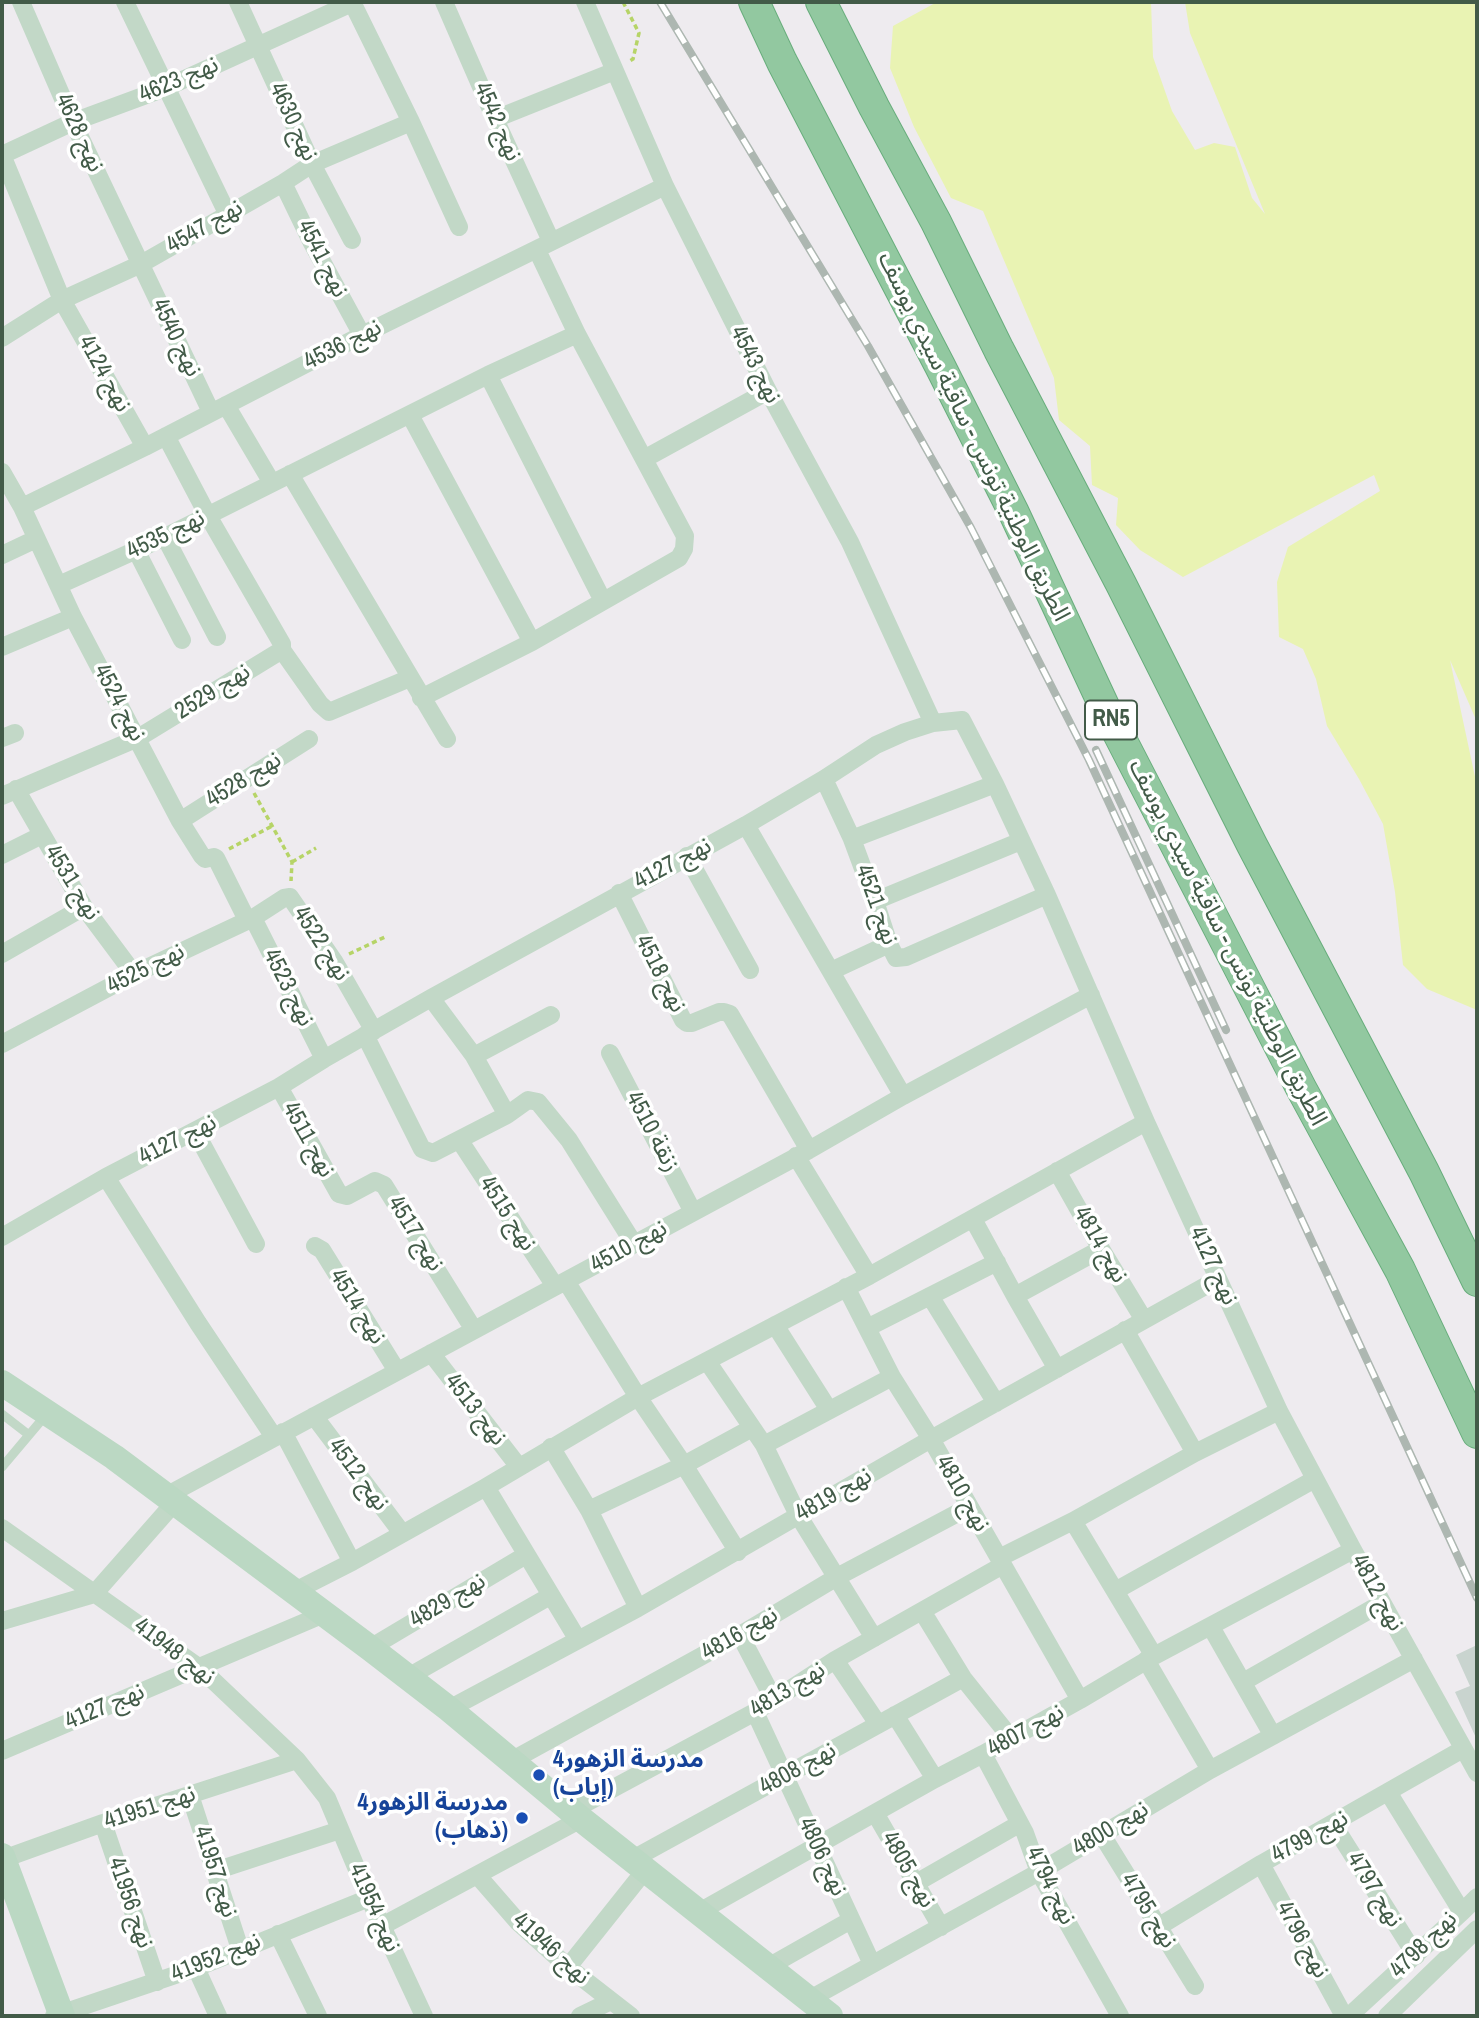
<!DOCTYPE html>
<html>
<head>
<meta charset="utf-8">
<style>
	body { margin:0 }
	#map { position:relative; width:1479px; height:2018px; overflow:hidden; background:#eeebef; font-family:"Archivo Narrow",sans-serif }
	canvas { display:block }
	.frame { position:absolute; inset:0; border:4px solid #425b48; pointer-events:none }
</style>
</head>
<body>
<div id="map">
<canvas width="1479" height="2018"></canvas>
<div class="frame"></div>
</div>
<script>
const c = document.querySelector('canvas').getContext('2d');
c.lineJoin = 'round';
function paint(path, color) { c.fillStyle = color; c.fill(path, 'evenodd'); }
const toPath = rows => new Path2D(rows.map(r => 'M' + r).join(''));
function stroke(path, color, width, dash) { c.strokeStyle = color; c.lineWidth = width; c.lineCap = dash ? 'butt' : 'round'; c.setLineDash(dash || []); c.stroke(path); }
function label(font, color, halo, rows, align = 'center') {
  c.font = font + ' "Archivo Narrow","Noto Sans Arabic",sans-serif'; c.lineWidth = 7; c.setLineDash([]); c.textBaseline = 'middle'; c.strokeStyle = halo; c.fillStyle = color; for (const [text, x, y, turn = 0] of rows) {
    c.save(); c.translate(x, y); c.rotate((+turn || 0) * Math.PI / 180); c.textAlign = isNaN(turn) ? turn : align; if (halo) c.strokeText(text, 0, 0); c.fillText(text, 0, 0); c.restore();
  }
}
const green = toPath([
	[937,2,1151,2,1153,57,1172,111,1195,150,1214,143,1235,147,1252,198,1265,214,1190,33,1185,2,1477,2,1477,722,1450,660,1477,786,1477,1010,1427,989,1403,965,1395,892,1383,824,1359,779,1327,726,1316,679,1303,649,1279,637,1277,582,1288,547,1380,491,1374,475,1183,577,1140,550,1116,525,1118,498,1092,485,1090,446,1059,420,1054,378,983,211,951,198,914,127,890,68,893,26]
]);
const building = toPath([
	[1477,1645,1477,1740,1455,1692,1470,1686,1456,1655]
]);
const path = toPath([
	[623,2,639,33,633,59,628,62],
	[254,793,292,862,291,881],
	[229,849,272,826],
	[292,862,316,848],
	[349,954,387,936]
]);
const service = toPath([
	[2,1414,29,1435],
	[2,1467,45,1416]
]);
const minor = toPath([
	[21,2,73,122,211,412],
	[125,2,227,213],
	[238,2,312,164,352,240],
	[352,2,411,122,459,227],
	[444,2,495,119,551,241],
	[585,2,665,186,768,391,850,542,933,723],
	[495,119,615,71],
	[2,155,73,122,165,88,354,2],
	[2,155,62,300,145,447],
	[283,183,312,243,362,335],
	[2,338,62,300,141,264,283,183,312,164,411,122],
	[488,375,603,601],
	[226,405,272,483],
	[410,415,532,642],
	[644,459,768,391],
	[2,472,22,507,73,617,180,821,202,856,205,859,214,857,216,858,247,920],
	[290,474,447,739],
	[22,507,145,447,362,335,665,186],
	[165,537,217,637],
	[136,550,182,640],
	[2,555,36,539],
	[59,585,165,537,488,375,577,334],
	[2,647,73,617],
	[282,650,320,704,329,712,410,678],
	[421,698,532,642,679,558,684,549,685,536,577,334,537,250],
	[2,738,15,733],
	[824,779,852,839,875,901,889,944,896,958,906,957,1047,895],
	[16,789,84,907,134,974],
	[2,796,138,738,282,650,282,644,207,514,166,436],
	[180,821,309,739],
	[746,825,903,1096],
	[852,839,995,784],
	[2,855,42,835],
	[687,856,750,970],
	[619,893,683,1020,687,1023,692,1023,719,1012,724,1012,730,1014,809,1150],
	[875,901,1021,841],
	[253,918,324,1059],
	[2,954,84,907],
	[831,971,889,944],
	[431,998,474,1056,507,1115],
	[365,1035,422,1149,433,1153,507,1115,528,1100,538,1102,569,1140,634,1244],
	[2,1044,134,974,253,918,284,898,290,897,334,961,374,1031],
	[610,1053,693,1212],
	[474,1056,551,1015],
	[279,1087,339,1194,347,1196,375,1181,384,1185,474,1330],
	[195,1131,256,1244],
	[460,1141,555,1286],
	[796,1156,869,1276],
	[1057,1171,1101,1249,1144,1320],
	[106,1177,198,1323,274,1437],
	[973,1219,1015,1296,1101,1249],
	[2,1237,106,1177,279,1087,324,1059,431,998,746,825,824,779,876,745,905,732,933,723,962,720,995,784,1047,895,1146,1122,1279,1411,1353,1550,1477,1773],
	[315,1246,322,1250,397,1371],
	[566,1281,638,1397,684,1465,738,1552],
	[846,1287,892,1377,931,1439,1080,1700],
	[930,1296,996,1403],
	[1015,1296,1057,1369],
	[775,1325,829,1410],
	[867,1328,997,1262],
	[1125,1330,1195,1453],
	[431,1353,519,1467],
	[707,1361,764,1445,798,1515,874,1638],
	[314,1416,402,1533],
	[283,1432,352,1562],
	[764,1445,892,1377],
	[551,1447,589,1510,638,1608],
	[486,1487,578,1640],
	[166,1496,809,1150,903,1096,1091,995],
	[589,1510,684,1465,752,1428],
	[1073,1521,1154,1656],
	[2,1528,200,1668,297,1760,327,1798,369,1898,424,2016],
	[999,1558,1073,1521,1195,1453,1279,1411],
	[295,1591,352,1562,486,1487,638,1397,869,1276,1146,1122],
	[1115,1591,1315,1479],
	[922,1611,963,1678,1011,1738],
	[2,1621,94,1594,175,1502],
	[1211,1627,1273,1736],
	[740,1635,774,1700],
	[370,1648,526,1555],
	[835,1660,878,1724],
	[1146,1660,1210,1770],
	[408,1677,550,1596],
	[1243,1682,1382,1603],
	[449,1709,638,1608,931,1439,1218,1279],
	[755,1712,872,1964],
	[895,1715,935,1779],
	[2,1751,324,1614],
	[983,1754,1025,1833,1039,1872,1120,2016],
	[511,1761,740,1635,837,1577,969,1507],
	[190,1795,240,1949],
	[571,1811,755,1712,835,1660,1003,1565],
	[875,1813,941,1927],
	[103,1823,157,1982],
	[1333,1824,1416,1956],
	[1102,1835,1195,1986],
	[3,1859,103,1823,297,1760],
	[633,1859,963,1678],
	[1261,1864,1344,2016],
	[215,1871,340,1830],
	[478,1876,518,1922,568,1967,631,2016],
	[916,1883,1019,1824],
	[699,1912,935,1779,983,1754,1080,1700,1154,1656,1353,1550],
	[1462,1912,1477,1897],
	[382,1926,581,1819],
	[1158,1927,1261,1864,1463,1749],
	[278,1934,318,2016],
	[568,1967,646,1869],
	[768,1967,851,1920],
	[196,1968,218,2016],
	[808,2000,1039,1872,1210,1770,1414,1659],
	[54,2016,196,1968,369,1898],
	[580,2016,611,2001],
	[1349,2016,1462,1912,1388,1792],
	[1387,2016,1477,1929]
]);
const secondary = toPath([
	[2,1383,114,1457,370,1648,449,1709,581,1819,830,2016],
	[2,1856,62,2016]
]);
const trunk = toPath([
	[754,2,782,62,940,366,1014,513,1104,706,1301,1088,1400,1270,1477,1433],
	[821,2,874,107,936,222,999,350,1121,584,1252,845,1424,1172,1477,1281]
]);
const rail = toPath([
	[660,2,868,346,971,528,1089,760,1477,1598],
	[1096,750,1226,1030]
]);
const markers = [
	[539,1775,7,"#1a4fb4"],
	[522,1818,7,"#1a4fb4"]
];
const shields = [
	[1111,720,52]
];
const shieldNames = [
	["RN5",1111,720]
];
const streetNames = [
	["نهج 4623",179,80,-23],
	["نهج 4630",293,122,65],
	["نهج 4542",497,122,66],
	["نهج 4628",79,133,65],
	["نهج 4547",205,227,-30],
	["نهج 4541",322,259,63],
	["نهج 4540",176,338,64],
	["نهج 4536",343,345,-27],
	["نهج 4543",755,365,63],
	["نهج 4124",104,374,61],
	["الطريق الوطنية تونس - ساقية سيدي يوسف",973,437,64],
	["نهج 4535",166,535,-26],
	["نهج 2529",213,692,-32],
	["نهج 4524",119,703,62],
	["نهج 4528",244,780,-32],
	["نهج 4127",673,864,-28],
	["نهج 4531",72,883,58],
	["نهج 4521",876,905,70],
	["الطريق الوطنية تونس - ساقية سيدي يوسف",1227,943,63],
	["نهج 4522",321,944,57],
	["نهج 4525",146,969,-27],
	["نهج 4518",660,974,63],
	["نهج 4523",288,988,63],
	["زنقة 4510",652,1132,62],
	["نهج 4127",178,1140,-27],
	["نهج 4511",308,1140,61],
	["نهج 4515",507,1214,57],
	["نهج 4517",415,1234,58],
	["نهج 4814",1100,1245,60],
	["نهج 4510",629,1247,-29],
	["نهج 4127",1213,1266,65],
	["نهج 4514",357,1307,58],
	["نهج 4513",475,1410,52],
	["نهج 4512",358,1475,53],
	["نهج 4810",962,1494,60],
	["نهج 4819",834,1495,-30],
	["نهج 4812",1377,1593,61],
	["نهج 4829",448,1601,-31],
	["نهج 4816",740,1634,-30],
	["نهج 41948",174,1652,37],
	["نهج 4813",788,1690,-32],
	["نهج 4127",105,1707,-23],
	["نهج 4807",1026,1731,-29],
	["نهج 4808",798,1769,-29],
	["نهج 41951",150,1808,-18],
	["نهج 4800",1111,1829,-31],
	["نهج 4799",1310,1837,-29],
	["نهج 4806",822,1857,65],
	["نهج 4805",908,1870,60],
	["نهج 41957",215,1872,72],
	["نهج 4794",1050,1886,64],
	["نهج 4797",1374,1890,58],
	["نهج 41956",130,1903,71],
	["نهج 41954",374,1908,66],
	["نهج 4795",1148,1911,58],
	["نهج 4796",1302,1940,61],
	["نهج 4798",1424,1945,-45],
	["نهج 41946",551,1949,42],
	["نهج 41952",216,1958,-22]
];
const transitNames = [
	["مدرسة الزهور4",553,1761],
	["(إياب)",553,1789],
	["مدرسة الزهور4",508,1804,"right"],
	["(ذهاب)",508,1832,"right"]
];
paint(green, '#e9f3b3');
paint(building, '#c9d4cf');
stroke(trunk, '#68ad7c', 32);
stroke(path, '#b6d467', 3.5, [5, 3.5]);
stroke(service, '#c2d8c7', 9);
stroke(minor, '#c2d8c7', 18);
stroke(secondary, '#bbd8c3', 26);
stroke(trunk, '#92c8a0', 30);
stroke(rail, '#adb7b1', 8);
stroke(rail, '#fff', 5, [16]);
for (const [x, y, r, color] of markers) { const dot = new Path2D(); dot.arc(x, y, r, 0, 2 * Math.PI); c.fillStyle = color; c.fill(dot); stroke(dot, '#fff', 2.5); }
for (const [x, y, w] of shields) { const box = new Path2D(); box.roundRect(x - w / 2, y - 19.5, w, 39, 5); c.fillStyle = '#fff'; c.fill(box); stroke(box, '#425b48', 2); }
label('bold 23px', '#425b48', null, shieldNames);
label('24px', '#425b48', '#fff', streetNames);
label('bold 24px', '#164399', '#fff', transitNames, 'left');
</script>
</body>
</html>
